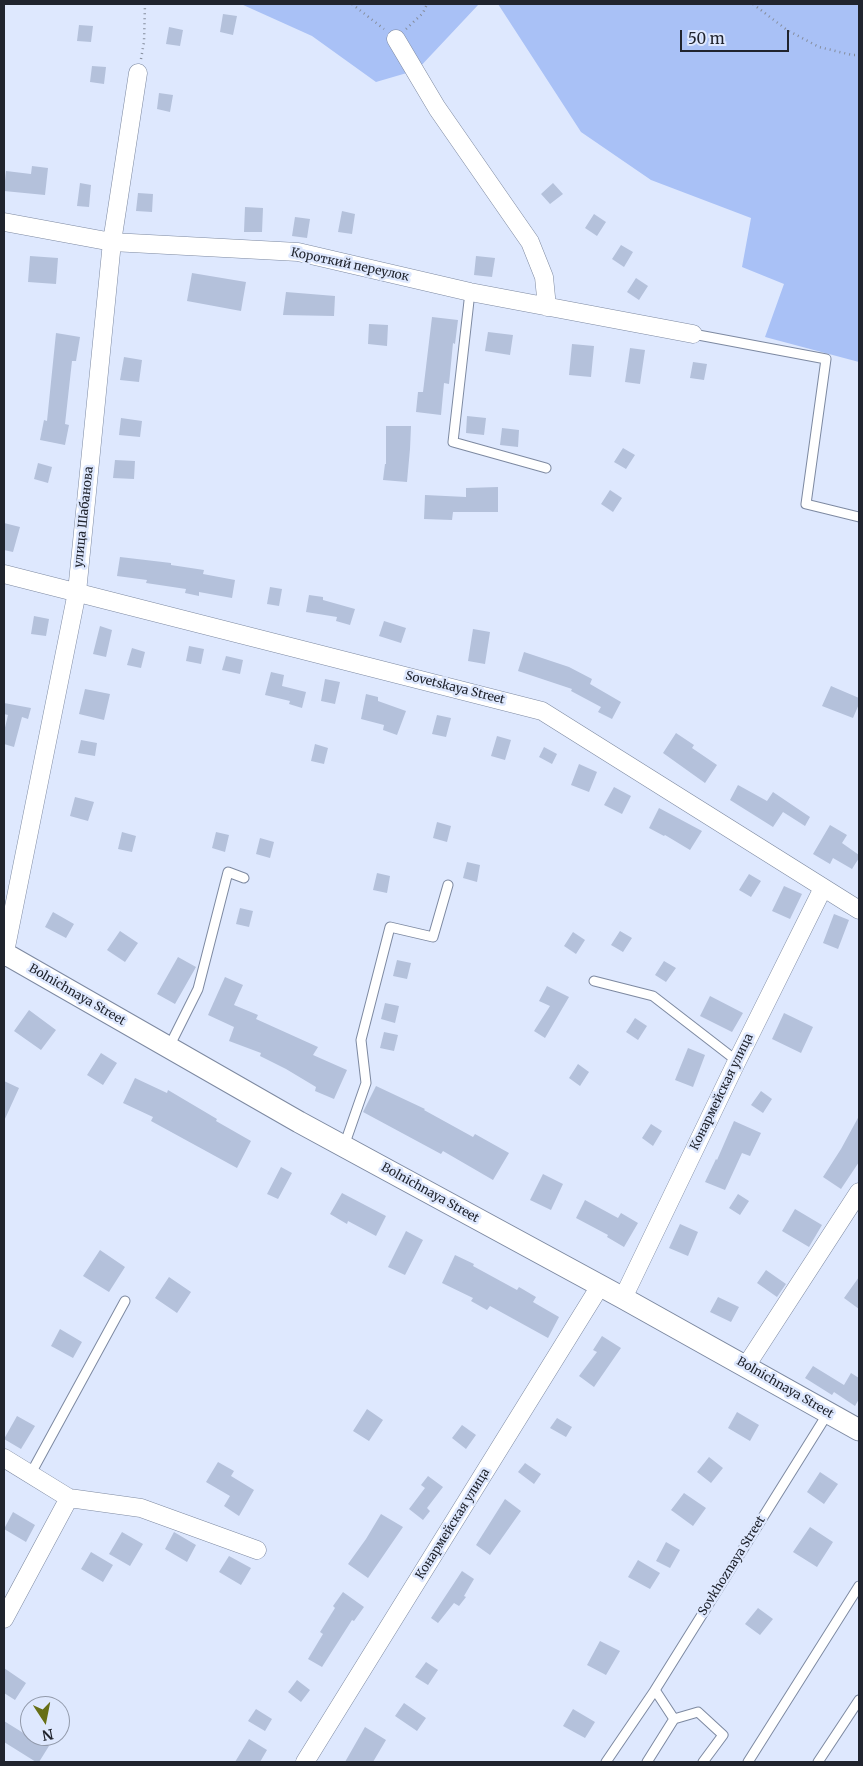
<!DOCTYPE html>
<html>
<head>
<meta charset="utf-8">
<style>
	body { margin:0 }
	#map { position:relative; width:863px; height:1766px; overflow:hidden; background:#dee8fe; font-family:Merriweather,serif }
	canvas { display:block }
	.frame { position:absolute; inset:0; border:5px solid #20242e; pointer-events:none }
	.north { position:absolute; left:20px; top:1696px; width:50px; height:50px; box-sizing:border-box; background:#dee8fe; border:1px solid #929aab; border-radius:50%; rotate:169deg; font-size:14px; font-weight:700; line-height:20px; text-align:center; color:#20242e }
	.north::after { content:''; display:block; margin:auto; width:18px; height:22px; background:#676f16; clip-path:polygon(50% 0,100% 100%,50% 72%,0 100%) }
	.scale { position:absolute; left:680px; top:30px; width:109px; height:22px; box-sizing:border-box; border:2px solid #20242e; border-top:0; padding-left:6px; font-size:15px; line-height:18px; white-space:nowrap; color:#20242e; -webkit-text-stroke:4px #dee8fe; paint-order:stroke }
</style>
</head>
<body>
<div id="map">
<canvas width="863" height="1766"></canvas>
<div class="frame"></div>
<div class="north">N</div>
<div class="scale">50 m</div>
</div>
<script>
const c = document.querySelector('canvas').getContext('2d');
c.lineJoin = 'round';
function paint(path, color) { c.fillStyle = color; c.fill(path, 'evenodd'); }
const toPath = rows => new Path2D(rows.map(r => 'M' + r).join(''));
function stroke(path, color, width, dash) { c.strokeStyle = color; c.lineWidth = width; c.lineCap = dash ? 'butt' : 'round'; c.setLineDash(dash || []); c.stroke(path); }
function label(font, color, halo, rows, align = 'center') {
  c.font = font + ' Merriweather,serif'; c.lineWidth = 5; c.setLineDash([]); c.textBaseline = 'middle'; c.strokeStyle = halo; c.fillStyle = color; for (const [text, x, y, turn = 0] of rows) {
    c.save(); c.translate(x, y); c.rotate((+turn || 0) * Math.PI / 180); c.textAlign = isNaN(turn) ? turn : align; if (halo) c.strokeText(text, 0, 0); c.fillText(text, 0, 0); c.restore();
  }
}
const green = toPath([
	[241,4,479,4,417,70,376,82,312,36],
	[498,4,859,4,859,362,765,337,784,284,742,267,751,218,651,180,581,132]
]);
const building = toPath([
	[223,14,237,16,233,35,220,32],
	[79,25,93,26,91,42,77,41],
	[169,27,183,30,180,46,166,44],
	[92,66,106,67,104,84,90,82],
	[159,93,173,95,170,112,157,109],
	[32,166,48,168,45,195,4,191,6,171,31,174],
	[80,183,91,185,89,207,77,206],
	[553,183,563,194,550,204,541,194],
	[138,193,153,194,152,212,136,211],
	[245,207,263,208,262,232,244,232],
	[342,211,355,214,352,234,338,232],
	[594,214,606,222,597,236,585,228],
	[295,217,310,219,307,238,292,236],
	[621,245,633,252,624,267,612,259],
	[30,256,58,258,56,284,28,282],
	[476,256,495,258,492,277,474,275],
	[192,273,246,282,241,311,187,301],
	[636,278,648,286,639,300,627,292],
	[286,292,335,296,334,316,283,315],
	[432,317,458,320,455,344,453,343,449,384,444,383,441,415,416,412,418,392,423,392],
	[369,324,388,325,387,346,368,344],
	[488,332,513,335,510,355,485,351],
	[56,333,80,337,76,361,72,361,65,424,69,425,65,445,40,440,44,420,47,421],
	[572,344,594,346,591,377,569,375],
	[630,348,645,350,640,384,625,382],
	[124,357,142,360,139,382,120,380],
	[693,362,707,364,704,380,690,378],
	[467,416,486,418,484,435,466,433],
	[121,418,142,421,140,437,119,435],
	[386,426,411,426,410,449,407,482,383,480,385,464,386,464],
	[502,428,519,430,518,447,500,445],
	[623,448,635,455,626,469,614,462],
	[115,460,135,461,134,479,113,478],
	[38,463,52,467,48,483,34,479],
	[498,487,498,512,453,512,452,520,424,519,425,495,466,497,466,488],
	[610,490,622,498,613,512,601,504],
	[4,523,20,527,13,552,4,550],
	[120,557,171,563,171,565,204,570,203,574,235,580,232,598,199,592,199,596,185,593,186,589,146,583,147,580,117,576],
	[270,587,282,589,279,606,267,604],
	[309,595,323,597,323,600,355,609,350,625,336,621,337,617,306,612],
	[34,616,49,619,46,636,31,634],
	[384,621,406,628,401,643,379,636],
	[100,626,112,630,106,657,93,654],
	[473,629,490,632,485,664,468,661],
	[189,646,204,649,201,664,186,661],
	[132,648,145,652,141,668,127,665],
	[524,652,569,667,592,679,590,684,621,702,612,719,598,712,601,707,571,691,572,689,518,671],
	[226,656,243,660,240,674,222,670],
	[271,672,284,675,282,686,306,692,302,708,289,704,290,701,265,695],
	[325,679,340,682,335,704,321,701],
	[831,686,859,698,859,704,853,718,822,706],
	[85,689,110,694,104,720,79,714],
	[366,694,378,697,378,701,406,711,397,735,383,730,384,725,361,719],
	[4,703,31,708,28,719,22,717,14,747,4,744,4,732,8,715,4,714],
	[437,715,451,718,446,737,432,734],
	[676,733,694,745,692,748,717,765,705,783,663,753],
	[497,736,511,740,505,760,491,756],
	[81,740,97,743,95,756,78,753],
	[315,744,328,748,324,764,311,761],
	[544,747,557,754,552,764,539,757],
	[579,764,597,772,589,792,571,785],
	[738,785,767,801,773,792,810,817,805,826,783,812,773,827,730,800],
	[614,787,631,796,622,814,604,805],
	[75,797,94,802,88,821,70,816],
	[659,808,702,831,690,850,665,835,664,836,649,828],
	[437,822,451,826,447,842,433,838],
	[830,825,847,835,842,843,859,855,859,858,852,869,833,858,830,864,813,854],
	[122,832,136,836,132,852,118,849],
	[216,832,229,835,225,852,212,848],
	[260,838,274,842,270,858,256,854],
	[467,862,480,865,477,882,463,878],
	[377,873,390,876,387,893,373,890],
	[749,874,761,881,751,897,739,890],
	[784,886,802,894,790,919,772,911],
	[240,908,253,911,249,927,236,924],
	[53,912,74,924,66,938,45,927],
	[834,914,849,920,838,949,823,943],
	[120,931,138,943,125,962,107,950],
	[620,931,632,938,623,952,611,945],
	[573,932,585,940,576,954,564,946],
	[178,957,196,967,175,1004,157,994],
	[397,960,411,963,407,979,393,976],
	[664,961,676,968,666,982,655,975],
	[225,977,243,985,234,1005,258,1015,256,1019,318,1047,313,1055,347,1070,334,1099,315,1091,316,1087,286,1069,260,1056,261,1053,229,1041,234,1027,208,1015],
	[547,986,569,997,545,1038,534,1031,550,1006,539,1001],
	[710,996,743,1013,732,1032,700,1016],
	[385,1003,399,1006,395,1023,381,1019],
	[29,1010,56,1030,41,1050,14,1031],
	[784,1013,813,1027,801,1053,772,1039],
	[635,1018,647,1026,638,1040,626,1032],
	[384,1032,398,1035,394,1051,380,1048],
	[688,1048,705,1055,693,1087,675,1080],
	[101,1053,117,1063,103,1085,87,1075],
	[578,1064,589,1072,580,1086,569,1078],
	[135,1078,167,1093,168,1090,217,1119,216,1121,251,1141,237,1168,151,1121,153,1117,123,1103],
	[4,1081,19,1088,4,1121],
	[376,1086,425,1109,424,1110,473,1137,475,1134,509,1153,493,1180,443,1151,441,1154,363,1112],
	[761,1091,772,1099,763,1113,751,1105],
	[859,1116,859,1162,841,1189,823,1177,841,1149],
	[734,1121,761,1133,750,1156,742,1153,725,1190,705,1182,716,1159,717,1160],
	[651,1124,662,1131,653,1146,642,1138],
	[281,1167,292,1173,278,1199,267,1194],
	[543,1174,563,1184,551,1210,530,1200],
	[342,1193,386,1216,376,1236,348,1221,347,1224,330,1214],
	[738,1194,749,1201,740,1215,729,1208],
	[585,1200,618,1218,621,1213,638,1223,624,1247,607,1237,608,1235,576,1218],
	[795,1209,822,1225,809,1247,782,1231],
	[680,1224,698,1232,688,1256,669,1248],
	[406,1231,423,1240,405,1275,388,1267],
	[100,1250,125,1267,109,1292,83,1276],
	[455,1255,474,1264,473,1266,517,1290,519,1287,536,1297,533,1302,559,1317,548,1338,490,1306,487,1310,471,1301,473,1298,442,1283],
	[766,1270,786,1284,777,1297,757,1283],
	[169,1277,191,1292,177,1313,155,1298],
	[859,1277,859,1309,844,1298],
	[718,1297,739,1307,731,1322,710,1312],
	[60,1329,82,1342,73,1358,51,1346],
	[602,1336,621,1348,594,1387,579,1376,597,1352,593,1350],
	[813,1366,844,1385,851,1373,859,1378,859,1399,855,1406,834,1392,832,1395,805,1378],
	[367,1409,383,1420,369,1441,353,1431],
	[737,1412,759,1425,750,1441,728,1428],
	[17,1416,35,1426,21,1449,4,1439],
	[557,1418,572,1427,566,1437,550,1428],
	[462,1425,476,1435,466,1449,452,1438],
	[709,1457,723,1468,711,1483,697,1472],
	[218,1462,234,1471,231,1476,254,1490,239,1516,224,1506,230,1496,206,1482],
	[525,1463,541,1474,534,1484,518,1472],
	[820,1472,838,1484,824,1504,807,1492],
	[428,1476,443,1487,427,1508,430,1511,423,1520,409,1509,425,1488,421,1485],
	[684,1493,706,1508,693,1526,671,1510],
	[505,1499,521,1511,490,1555,476,1545],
	[13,1512,35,1525,26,1542,4,1529],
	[381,1514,403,1527,368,1578,348,1564,366,1539],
	[810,1527,833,1542,817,1567,793,1552],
	[122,1532,143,1544,130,1566,109,1554],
	[174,1532,196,1545,187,1562,165,1549],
	[666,1542,680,1550,670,1568,656,1561],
	[91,1552,113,1565,103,1582,81,1569],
	[229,1556,251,1568,241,1585,219,1572],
	[638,1560,660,1573,650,1589,628,1577],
	[462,1571,474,1579,464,1596,466,1597,459,1606,454,1603,438,1623,431,1618],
	[343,1592,364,1607,354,1621,352,1620,322,1667,308,1659,323,1634,320,1632,335,1608,333,1606],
	[758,1608,773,1619,760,1635,745,1624],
	[600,1641,620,1651,606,1675,587,1665],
	[426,1662,438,1670,428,1685,415,1677],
	[4,1668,26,1683,15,1700,4,1693],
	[297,1680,310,1690,301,1702,288,1692],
	[404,1703,426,1718,417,1731,395,1716],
	[256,1709,272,1719,265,1731,248,1721],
	[573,1709,595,1722,585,1738,563,1726],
	[4,1721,25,1734,26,1732,30,1736,33,1736,49,1746,39,1762,36,1762,4,1742],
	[365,1727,386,1740,373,1762,345,1762],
	[249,1739,267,1750,260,1762,235,1762]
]);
const path = toPath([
	[352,4,384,29],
	[753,4,787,30,819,47,852,55,859,55],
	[406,29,423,13,427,4],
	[141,59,144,42,145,4]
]);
const service = toPath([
	[470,292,453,442,546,468],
	[693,334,826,359,806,504,859,517],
	[594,981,653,996,737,1061],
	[169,1047,198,989,228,872,244,878],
	[344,1146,366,1083,361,1040,390,927,433,937,448,885],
	[30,1475,125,1301],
	[674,1719,655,1690,828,1413],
	[606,1762,655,1690],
	[647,1762,674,1719,698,1712,723,1735,703,1762],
	[748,1762,859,1586],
	[818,1762,859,1700]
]);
const minor = toPath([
	[396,39,437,108,530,242,544,277,547,307],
	[4,222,112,242,298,252,470,292,693,334],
	[4,574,542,711,859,910],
	[4,957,77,592,112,242,138,73],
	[623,1298,737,1061,823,888],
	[746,1366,859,1192],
	[4,1458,69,1498,141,1508,257,1550],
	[4,1619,69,1498],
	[305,1762,600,1286]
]);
const tertiary = toPath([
	[4,953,299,1122,623,1298,859,1430]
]);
const streetNames = [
	["Короткий переулок",350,265,12],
	["улица Шабанова",84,517,-84],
	["Sovetskaya Street",455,688,14],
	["Bolnichnaya Street",77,995,30],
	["Конармейская улица",722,1092,-64],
	["Bolnichnaya Street",430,1193,29],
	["Bolnichnaya Street",785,1388,30],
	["Конармейская улица",453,1524,-58],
	["Sovkhoznaya Street",732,1566,-58]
];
paint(green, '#a9c1f6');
paint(building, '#b4c1db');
stroke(service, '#7d89a1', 11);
stroke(minor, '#7d89a1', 19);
stroke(tertiary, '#7d89a1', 23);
stroke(path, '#858d9d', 2.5, [1, 4]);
stroke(service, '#fff', 9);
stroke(minor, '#fff', 18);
stroke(tertiary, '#fff', 21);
label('12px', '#20242e', '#dee8fe', streetNames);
</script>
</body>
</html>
